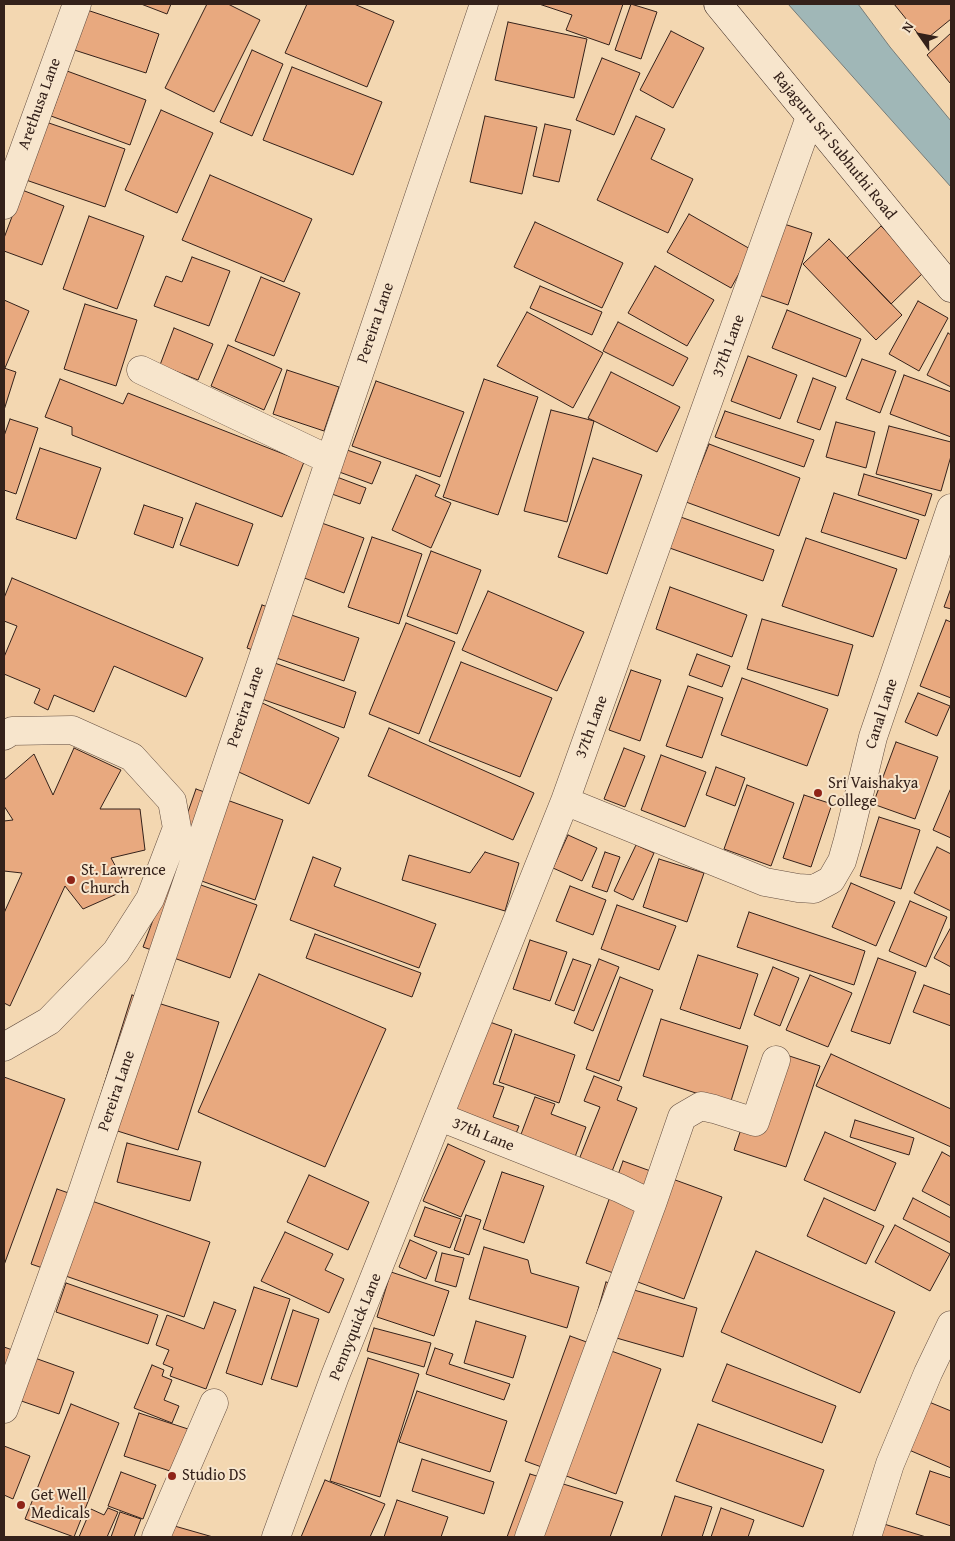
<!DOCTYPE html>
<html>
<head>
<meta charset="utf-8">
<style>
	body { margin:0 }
	#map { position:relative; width:955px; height:1541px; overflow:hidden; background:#f3d7b1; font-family:"Gentium Book Plus",serif }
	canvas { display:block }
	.frame { position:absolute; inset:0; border:5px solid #34211a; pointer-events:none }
	.north { position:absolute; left:895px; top:10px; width:50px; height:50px; -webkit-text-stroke:4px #f7e5cc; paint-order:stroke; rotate:303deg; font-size:14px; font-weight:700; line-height:20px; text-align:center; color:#34211a }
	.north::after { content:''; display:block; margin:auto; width:18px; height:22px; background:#34211a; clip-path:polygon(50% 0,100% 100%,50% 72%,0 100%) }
</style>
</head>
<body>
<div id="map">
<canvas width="955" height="1541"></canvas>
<div class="frame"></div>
<div class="north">N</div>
</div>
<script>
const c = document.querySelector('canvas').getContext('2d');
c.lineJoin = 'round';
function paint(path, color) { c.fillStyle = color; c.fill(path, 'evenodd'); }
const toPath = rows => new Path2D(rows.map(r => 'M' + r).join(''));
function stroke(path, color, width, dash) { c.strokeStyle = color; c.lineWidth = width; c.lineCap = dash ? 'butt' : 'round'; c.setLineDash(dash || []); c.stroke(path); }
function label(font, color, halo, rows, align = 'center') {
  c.font = font + ' "Gentium Book Plus",serif'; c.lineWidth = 4; c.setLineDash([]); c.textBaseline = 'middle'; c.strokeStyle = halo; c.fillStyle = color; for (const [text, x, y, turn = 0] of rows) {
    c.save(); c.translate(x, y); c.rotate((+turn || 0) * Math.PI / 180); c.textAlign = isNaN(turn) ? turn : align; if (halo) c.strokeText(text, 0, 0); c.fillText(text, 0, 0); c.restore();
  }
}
const water = toPath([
	[788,4,858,4,890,47,951,121,951,187,788,4]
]);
const building = toPath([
	[141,4,171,4,167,14,141,4],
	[207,4,228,4,260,20,214,112,165,88,207,4],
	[307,4,354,4,394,21,367,87,285,53,307,4],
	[539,4,623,4,609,45,566,30,572,15,539,4],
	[631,4,657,12,641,59,615,50,631,4],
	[894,4,951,4,951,19,924,41,894,4],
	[81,8,159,34,146,73,68,48,81,8],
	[508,22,587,39,574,98,495,80,508,22],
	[671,31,704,48,673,108,640,90,671,31],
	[951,33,951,82,950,83,927,55,951,33],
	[252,50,283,64,252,136,220,122,252,50],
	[602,58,640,73,614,135,576,120,602,58],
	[292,67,382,102,353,175,263,140,292,67],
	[67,71,146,100,130,145,51,116,67,71],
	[161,110,213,133,177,213,125,190,161,110],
	[485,116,537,127,522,194,470,182,485,116],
	[636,116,665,129,651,159,693,179,668,233,597,200,636,116],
	[43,121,125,149,105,207,23,179,43,121],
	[545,124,571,130,559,182,533,176,545,124],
	[210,175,312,219,284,282,182,240,210,175],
	[22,190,64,206,42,265,4,251,4,238,22,190],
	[689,214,752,250,731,288,667,252,689,214],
	[89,216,144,236,117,309,63,289,89,216],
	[535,222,623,263,602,308,514,267,535,222],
	[781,223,812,233,788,305,756,294,781,223],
	[881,226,925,271,891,304,847,258,881,226],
	[829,239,902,315,876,340,803,264,829,239],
	[192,257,230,271,209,326,154,306,166,276,182,282,192,257],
	[655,266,714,300,687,346,628,313,655,266],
	[261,277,300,293,274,356,235,341,261,277],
	[540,286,602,312,592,335,530,308,540,286],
	[4,300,29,311,5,368,4,367,4,300],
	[918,301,948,318,919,371,889,354,918,301],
	[85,304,137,320,116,386,64,369,85,304],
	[787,310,861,339,846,377,772,348,787,310],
	[527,312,603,353,573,408,497,366,527,312],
	[618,322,688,358,673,386,603,351,618,322],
	[174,328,213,344,198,380,160,365,174,328],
	[948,333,951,335,951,387,927,375,948,333],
	[228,345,282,369,264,410,211,386,228,345],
	[748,356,797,375,780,419,731,401,748,356],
	[862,359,896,371,880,413,846,399,862,359],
	[4,368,16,372,4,410,4,368],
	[287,370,339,387,324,431,273,414,287,370],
	[611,372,680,407,657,452,588,418,611,372],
	[904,375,951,392,951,437,890,414,904,375],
	[813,378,836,387,820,430,797,422,813,378],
	[60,379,123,404,128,393,304,462,282,517,72,435,72,427,45,417,60,379],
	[484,379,538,397,498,515,443,497,484,379],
	[376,381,464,412,440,477,352,446,376,381],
	[551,410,594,421,567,522,524,511,551,410],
	[725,411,814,440,804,467,715,437,725,411],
	[10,419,38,428,16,494,4,490,4,436,10,419],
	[836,422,875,432,866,468,826,457,836,422],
	[889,426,951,442,951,456,941,491,876,474,889,426],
	[330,444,381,462,372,484,323,466,330,444],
	[709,444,800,478,779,536,686,502,709,444],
	[40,448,101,468,76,539,16,519,40,448],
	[593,458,642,475,607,574,558,557,593,458],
	[321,471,366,488,360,504,315,488,321,471],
	[864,474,932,494,925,516,858,495,864,474],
	[416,475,440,485,435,496,451,503,431,548,392,530,416,475],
	[834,493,919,520,906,559,821,532,834,493],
	[196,503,253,524,238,566,180,545,196,503],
	[144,505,183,518,173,548,134,534,144,505],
	[675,515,774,550,763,581,664,546,675,515],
	[316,521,364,538,344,593,299,576,316,521],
	[372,537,422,554,399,624,348,607,372,537],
	[806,538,897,569,873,637,782,606,806,538],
	[431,551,481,570,457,634,407,616,431,551],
	[12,578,203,658,186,697,114,666,94,712,54,695,48,710,34,703,40,689,4,674,4,657,17,626,4,621,4,598,12,578],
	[670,587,747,615,732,657,656,629,670,587],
	[951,588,951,609,944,607,951,588],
	[488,591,584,632,557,691,462,650,488,591],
	[262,605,359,638,344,681,247,648,262,605],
	[762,619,853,645,838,696,747,669,762,619],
	[946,620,951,622,951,698,920,686,946,620],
	[406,623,455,642,419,734,369,714,406,623],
	[697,654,730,666,722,687,689,675,697,654],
	[255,656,356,692,344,728,242,692,255,656],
	[461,662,552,698,520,777,429,741,461,662],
	[631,670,661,680,640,741,609,730,631,670],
	[742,678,828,709,807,766,721,735,742,678],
	[688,686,723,698,702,758,666,746,688,686],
	[918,693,950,706,937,736,905,722,918,693],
	[260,702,339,738,309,804,230,768,260,702],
	[389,728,534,793,513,840,368,776,389,728],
	[896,742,938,757,915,819,873,804,896,742],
	[74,748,121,770,100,809,140,809,145,850,111,858,128,889,83,909,65,886,10,1006,4,1003,4,913,22,873,4,871,4,821,13,820,4,806,4,780,34,754,53,795,74,748],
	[624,748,645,756,625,807,604,799,624,748],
	[661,755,706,772,685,827,641,810,661,755],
	[716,767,745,778,735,806,706,795,716,767],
	[747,785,794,803,771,866,724,849,747,785],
	[951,788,951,838,933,830,951,788],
	[196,789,283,820,255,900,168,869,196,789],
	[804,795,832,804,811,867,783,858,804,795],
	[879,817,920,830,901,889,860,876,879,817],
	[568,835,597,848,582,881,553,868,568,835],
	[636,845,654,853,633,900,614,891,636,845],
	[937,847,951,854,951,911,914,893,937,847],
	[485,852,519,863,505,911,402,880,409,855,470,873,485,852],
	[605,852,620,857,607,892,592,887,605,852],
	[313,857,341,868,334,886,436,924,419,968,290,920,313,857],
	[659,859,704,873,687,922,643,907,659,859],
	[170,874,257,905,230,978,143,947,170,874],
	[851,883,895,902,876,946,832,927,851,883],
	[570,886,606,900,593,935,556,921,570,886],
	[910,901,947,917,926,967,889,951,910,901],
	[617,905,676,926,659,970,601,949,617,905],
	[749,912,865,951,854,985,737,947,749,912],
	[951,927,951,967,934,958,951,927],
	[315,934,421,973,412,997,306,958,315,934],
	[530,940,567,952,550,1001,513,989,530,940],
	[698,955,758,974,740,1029,680,1009,698,955],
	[878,958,916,972,890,1044,851,1031,878,958],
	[573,959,591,965,574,1011,555,1004,573,959],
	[599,959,619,967,593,1031,574,1023,599,959],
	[773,967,799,978,780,1026,754,1015,773,967],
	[259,974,386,1029,325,1167,198,1112,259,974],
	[810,975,852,993,828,1047,786,1030,810,975],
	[620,977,653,990,619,1081,586,1069,620,977],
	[924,985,951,995,951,1026,913,1012,924,985],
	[132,995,219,1022,178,1150,92,1123,132,995],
	[661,1019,748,1046,730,1104,643,1076,661,1019],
	[487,1021,512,1030,493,1084,504,1087,493,1117,519,1126,513,1141,451,1118,487,1021],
	[515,1034,575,1055,559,1103,499,1082,515,1034],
	[768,1049,820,1066,786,1167,734,1150,768,1049],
	[831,1054,951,1109,951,1147,816,1086,831,1054],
	[594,1076,622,1087,617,1100,637,1108,609,1179,576,1167,600,1107,584,1101,594,1076],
	[4,1077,65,1099,4,1265,4,1077],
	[535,1097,555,1104,551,1114,586,1127,572,1165,517,1145,535,1097],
	[855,1120,914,1138,909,1155,850,1137,855,1120],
	[825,1132,896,1163,875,1211,804,1180,825,1132],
	[127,1143,201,1162,190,1201,117,1182,127,1143],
	[448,1144,485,1161,461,1217,423,1201,448,1144],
	[942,1152,951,1157,951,1206,922,1191,942,1152],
	[623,1161,722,1197,684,1299,586,1263,623,1161],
	[502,1172,544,1186,524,1243,483,1229,502,1172],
	[309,1175,369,1202,348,1250,287,1222,309,1175],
	[57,1189,210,1242,184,1317,31,1264,57,1189],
	[824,1198,884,1226,866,1264,807,1236,824,1198],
	[913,1198,951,1218,951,1243,903,1219,913,1198],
	[425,1207,461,1219,450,1248,414,1236,425,1207],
	[466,1215,481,1220,469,1255,454,1250,466,1215],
	[895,1225,950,1254,930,1291,875,1262,895,1225],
	[285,1232,333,1254,325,1270,344,1279,329,1313,261,1281,285,1232],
	[410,1240,437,1252,426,1279,399,1267,410,1240],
	[484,1247,528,1260,531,1273,579,1287,567,1328,469,1299,484,1247],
	[756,1251,895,1312,860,1393,721,1332,756,1251],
	[442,1253,464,1258,456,1287,435,1281,442,1253],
	[391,1272,449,1291,434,1336,377,1317,391,1272],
	[606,1282,697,1308,683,1357,592,1331,606,1282],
	[66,1283,158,1315,148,1344,56,1312,66,1283],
	[254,1287,290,1299,262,1385,226,1373,254,1287],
	[214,1302,236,1310,206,1389,170,1376,173,1368,163,1364,169,1350,156,1345,167,1315,204,1329,214,1302],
	[293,1310,319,1319,297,1387,271,1379,293,1310],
	[476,1321,526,1336,513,1378,464,1363,476,1321],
	[374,1328,431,1343,424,1367,367,1351,374,1328],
	[570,1336,661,1369,616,1494,525,1461,570,1336],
	[4,1347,74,1372,59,1414,4,1395,4,1347],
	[435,1348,453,1354,449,1364,510,1384,504,1400,426,1374,435,1348],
	[368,1358,419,1374,380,1497,330,1481,368,1358],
	[727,1364,836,1406,822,1443,712,1401,727,1364],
	[152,1365,164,1370,162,1376,172,1380,164,1400,179,1406,172,1423,134,1408,152,1365],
	[417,1391,507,1421,490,1472,399,1442,417,1391],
	[929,1402,951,1411,951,1468,909,1450,929,1402],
	[71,1404,119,1423,74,1537,25,1519,71,1404],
	[139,1413,188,1429,173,1472,124,1456,139,1413],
	[698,1424,824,1470,803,1527,676,1481,698,1424],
	[4,1446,30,1456,13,1499,4,1495,4,1446],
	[422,1459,494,1482,484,1514,412,1491,422,1459],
	[930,1471,951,1478,951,1526,916,1514,930,1471],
	[121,1472,156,1485,143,1519,108,1506,121,1472],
	[530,1474,623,1502,610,1537,507,1537,530,1474],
	[325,1480,385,1504,370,1537,301,1537,325,1480],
	[675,1496,712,1507,702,1537,661,1537,675,1496],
	[397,1500,448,1517,441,1537,384,1537,397,1500],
	[108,1508,118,1512,107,1537,79,1537,91,1509,104,1515,108,1508],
	[721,1508,754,1520,748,1537,711,1537,721,1508],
	[120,1512,141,1519,134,1537,111,1537,120,1512],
	[150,1519,213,1537,145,1537,150,1519],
	[884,1524,926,1537,880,1537,884,1524]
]);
const street = toPath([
	[4,205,77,4],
	[141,370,330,460],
	[4,736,12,731,72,730,132,757,172,801,177,828,150,899,116,952,49,1021,4,1047],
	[565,801,765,882,798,888,814,889,831,880,842,861,848,840,873,737,951,508],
	[440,1117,619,1188,652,1204,529,1537],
	[652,1204,682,1117,701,1106,714,1109,755,1122,776,1060],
	[4,1409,79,1202,484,4],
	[156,1537,214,1403],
	[276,1537,335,1376,565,801,810,117],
	[867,1537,890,1464,928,1373,951,1325]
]);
const secondary = toPath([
	[718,4,951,288]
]);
const markers = [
	[818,793,5,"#8f2418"],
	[71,880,5,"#8f2418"],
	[172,1476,5,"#8f2418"],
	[21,1505,5,"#8f2418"]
];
const streetNames = [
	["Arethusa Lane",40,104,-70],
	["Rajaguru Sri Subhuthi Road",834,146,51],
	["Pereira Lane",376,323,-71],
	["37th Lane",729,346,-70],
	["Pereira Lane",246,707,-71],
	["Canal Lane",882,714,-72],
	["37th Lane",592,727,-70],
	["Pereira Lane",117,1091,-71],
	["37th Lane",483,1135,22],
	["Pennyquick Lane",356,1327,-68]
];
const poiNames = [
	["Sri Vaishakya",828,784],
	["College",828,802],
	["St. Lawrence",81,871],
	["Church",81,889],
	["Studio DS",182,1476],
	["Get Well",31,1496],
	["Medicals",31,1514]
];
paint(water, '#a0b7b7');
stroke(water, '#757b78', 1);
paint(building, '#e8a97f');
stroke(building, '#34211a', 1);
stroke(street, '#644e40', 29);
stroke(secondary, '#34211a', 29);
stroke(street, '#f7e5cc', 28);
stroke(secondary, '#f7e5cc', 28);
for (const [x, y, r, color] of markers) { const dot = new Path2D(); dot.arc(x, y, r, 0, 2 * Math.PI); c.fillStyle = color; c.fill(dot); stroke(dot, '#f7e5cc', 2); }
label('16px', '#34211a', '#f7e5cc', streetNames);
label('16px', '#34211a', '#f7e5cc', poiNames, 'left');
</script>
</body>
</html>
